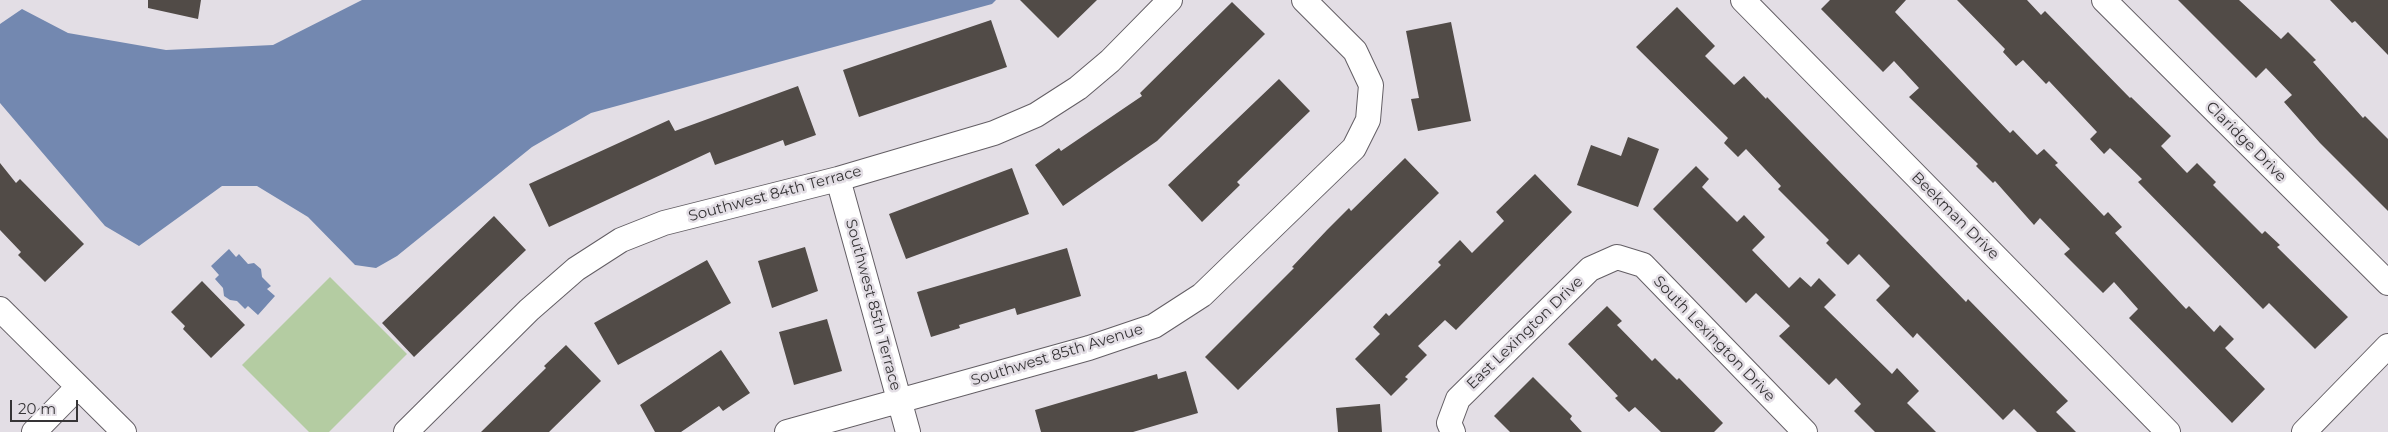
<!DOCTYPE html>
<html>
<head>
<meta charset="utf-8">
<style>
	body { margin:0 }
	#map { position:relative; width:2388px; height:432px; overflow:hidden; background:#e3dee5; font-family:Montserrat,sans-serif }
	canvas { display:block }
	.scale { position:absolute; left:10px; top:400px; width:68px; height:22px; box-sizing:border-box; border:2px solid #363436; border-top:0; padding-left:6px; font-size:15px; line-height:18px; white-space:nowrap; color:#363436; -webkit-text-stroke:4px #e3dee5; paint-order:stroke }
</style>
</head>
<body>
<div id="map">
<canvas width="2388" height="432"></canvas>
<div class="scale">20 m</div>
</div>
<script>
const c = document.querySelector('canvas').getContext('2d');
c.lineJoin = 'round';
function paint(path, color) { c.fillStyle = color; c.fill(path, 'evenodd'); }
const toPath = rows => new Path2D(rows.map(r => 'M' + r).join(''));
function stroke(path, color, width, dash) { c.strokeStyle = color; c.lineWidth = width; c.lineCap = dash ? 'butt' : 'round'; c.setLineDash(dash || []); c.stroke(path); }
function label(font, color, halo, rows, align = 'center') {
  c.font = font + ' Montserrat,sans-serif'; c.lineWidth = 5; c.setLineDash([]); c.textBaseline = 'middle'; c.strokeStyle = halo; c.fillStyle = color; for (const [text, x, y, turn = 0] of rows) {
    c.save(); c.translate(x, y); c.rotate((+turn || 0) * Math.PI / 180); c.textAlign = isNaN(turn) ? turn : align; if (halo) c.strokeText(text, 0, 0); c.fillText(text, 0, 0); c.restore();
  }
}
const green = toPath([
	[330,277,407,354,329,432,309,432,242,365]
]);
const water = toPath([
	[362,0,996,0,992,4,591,113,532,147,397,256,376,268,355,265,308,217,257,186,222,186,139,246,105,226,0,103,0,24,22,9,68,33,166,50,273,45],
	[229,249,236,257,239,254,248,264,254,263,261,269,262,277,271,286,267,289,275,296,258,315,248,306,245,309,237,301,230,300,224,296,223,288,215,279,219,275,211,266]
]);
const building = toPath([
	[148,0,201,0,198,19,148,8],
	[1020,0,1097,0,1058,38],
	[1830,0,1906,0,1895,12,2010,133,2013,130,2037,155,2044,149,2058,163,2055,165,2104,216,2108,212,2122,227,2115,233,2186,309,2189,306,2214,332,2220,325,2234,339,2225,348,2265,389,2232,423,2129,318,2138,309,2114,282,2103,293,2064,254,2070,249,2040,218,2034,225,1995,181,1993,183,1976,166,1978,164,1909,97,1919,88,1894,61,1883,72,1821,9],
	[1957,0,2027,0,2041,15,2045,11,2130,98,2131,97,2171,136,2161,146,2187,173,2197,163,2216,182,2213,185,2262,234,2265,231,2280,245,2277,247,2348,317,2315,349,2269,303,2263,309,2138,182,2142,179,2110,148,2104,154,2090,139,2097,132,2049,81,2046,84,2023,60,2016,66,2003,52,2005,49],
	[2178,0,2239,0,2281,39,2288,32,2316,60,2313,62,2363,118,2365,116,2388,139,2388,211,2320,143,2284,102,2292,95,2266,68,2256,78],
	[2330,0,2388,0,2388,55,2355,21,2352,23],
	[1232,2,1265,34,1157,141,1063,206,1035,165,1059,148,1061,151,1142,96,1140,93],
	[1677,7,1715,46,1705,56,1734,85,1744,76,1766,99,1767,97,1966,302,1968,299,2068,401,2056,412,2076,432,2037,432,2014,409,2003,420,1917,333,1913,338,1876,300,1890,286,1859,254,1848,265,1826,243,1829,240,1778,189,1781,186,1746,149,1738,157,1724,143,1728,138,1636,47],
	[991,20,1007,67,859,117,843,70],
	[1451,22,1471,121,1418,131,1411,99,1419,98,1406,31],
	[1279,79,1310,111,1237,182,1240,185,1202,222,1168,185],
	[798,86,816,135,785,146,783,140,715,165,710,152,549,227,529,184,669,120,675,131],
	[1628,137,1659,149,1638,207,1577,185,1591,145,1621,156],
	[1405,158,1439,193,1238,390,1205,357,1294,268,1292,267,1327,230,1349,208,1351,211],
	[0,163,16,183,20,179,84,244,45,282,18,255,21,252,0,230],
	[1696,166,1709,179,1702,187,1737,222,1744,215,1765,237,1752,250,1789,288,1800,277,1811,287,1819,278,1836,295,1824,307,1892,374,1897,368,1919,391,1907,403,1936,432,1875,432,1854,411,1861,404,1836,378,1829,385,1779,336,1790,326,1756,293,1746,303,1653,209],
	[1012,168,1029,214,906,259,889,214],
	[1535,174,1572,212,1456,330,1445,320,1418,346,1427,355,1405,377,1408,379,1391,396,1355,359,1380,334,1373,327,1386,313,1389,316,1441,265,1438,262,1460,240,1472,253,1504,221,1496,212],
	[494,216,526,250,414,357,382,323],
	[805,247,818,291,772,308,758,261],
	[1067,248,1081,296,1017,315,1015,308,959,325,960,328,931,337,917,292],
	[707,260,731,303,618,365,594,323],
	[202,281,245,325,211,358,183,329,185,326,171,312],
	[1607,306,1622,321,1617,325,1652,361,1655,358,1677,380,1679,378,1723,423,1714,432,1661,432,1635,407,1629,412,1615,398,1618,396,1568,344],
	[827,319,842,371,794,385,779,332],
	[566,345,601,381,549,432,481,432,546,368,544,366],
	[721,350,750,393,723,411,719,406,681,432,655,432,640,405],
	[1186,371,1198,413,1133,432,1041,432,1035,410,1157,374,1158,379],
	[1533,377,1572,416,1570,419,1582,432,1510,432,1494,416],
	[1380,404,1382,432,1338,432,1336,408]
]);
const minor = toPath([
	[1743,0,2168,432],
	[2104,0,2388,283],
	[838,179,908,432],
	[0,309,124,432],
	[34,432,78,387],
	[406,432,529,310,576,269,621,240,664,223,838,179,994,133,1036,115,1078,88,1110,61,1170,0],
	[787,432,1089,348,1154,326,1202,295,1354,148,1368,120,1371,85,1355,51,1304,0],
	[1453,432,1449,423,1458,399,1590,269,1617,257,1643,265,1805,432],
	[2304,432,2388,346]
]);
const streetNames = [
	["Claridge Drive",2246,142,45],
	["Southwest 84th Terrace",775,194,-15],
	["Beekman Drive",1955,216,45],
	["Southwest 85th Terrace",873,305,75],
	["East Lexington Drive",1525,333,-44],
	["South Lexington Drive",1714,339,46],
	["Southwest 85th Avenue",1057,355,-17]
];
paint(green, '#b4cca2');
paint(water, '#7388b0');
paint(building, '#514b47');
stroke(minor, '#635e64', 26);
stroke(minor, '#fff', 24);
label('15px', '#363436', '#e3dee5', streetNames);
</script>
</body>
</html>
